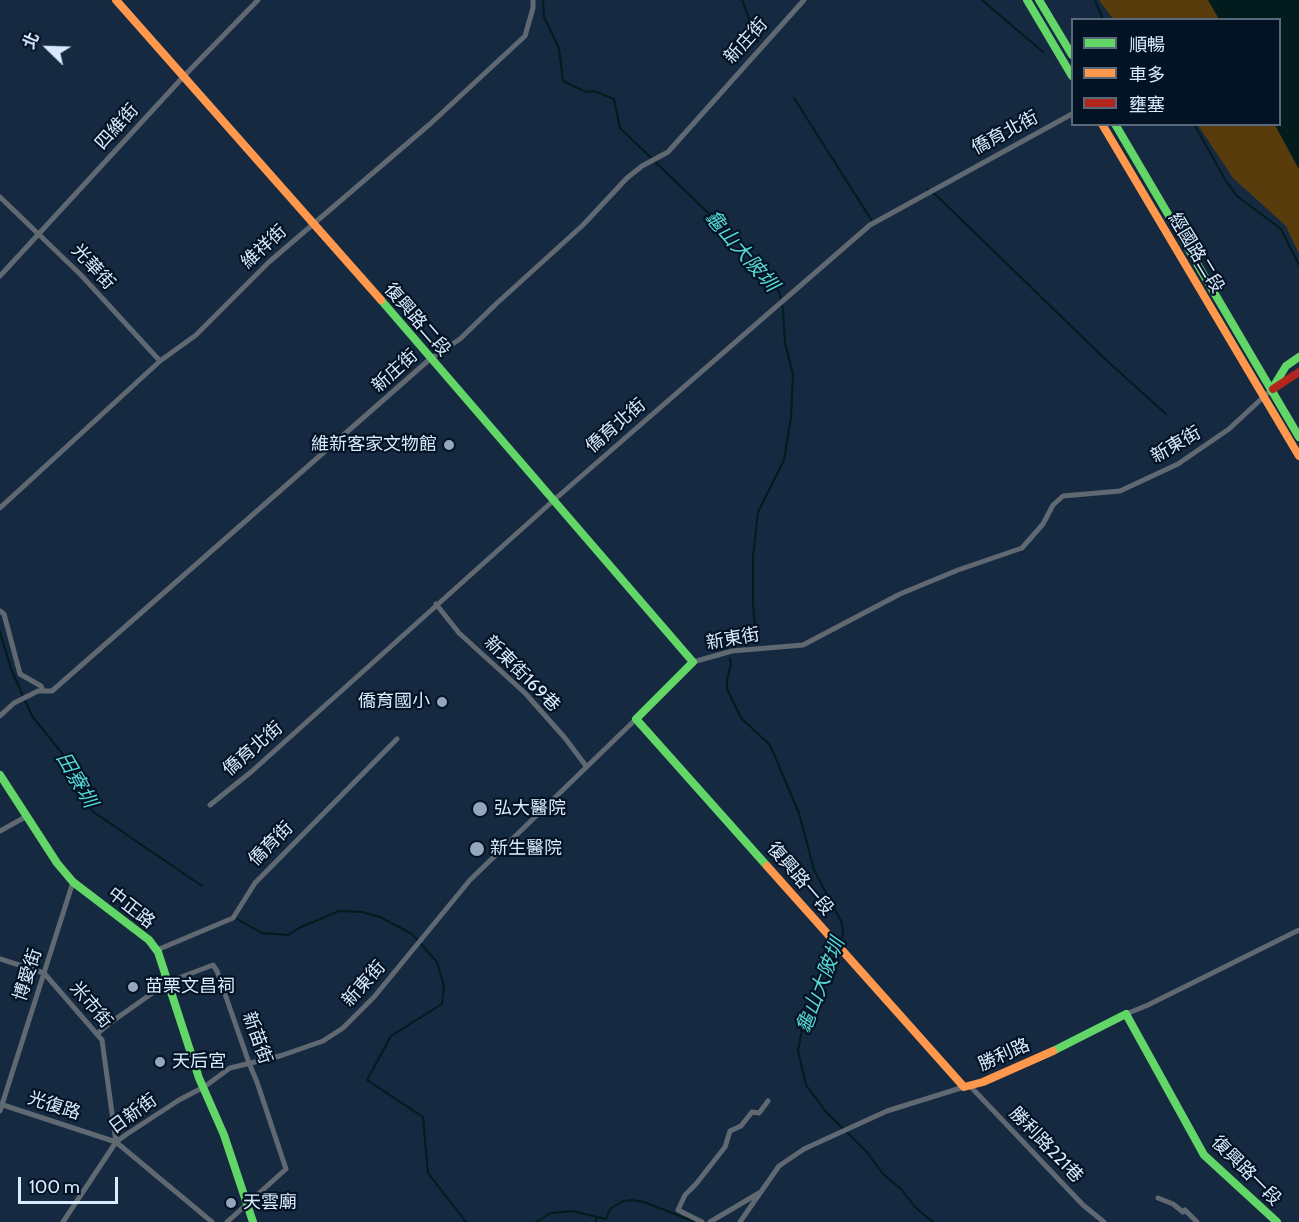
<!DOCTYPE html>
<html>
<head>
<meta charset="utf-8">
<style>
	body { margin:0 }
	#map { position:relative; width:1299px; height:1222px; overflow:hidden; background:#152a40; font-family:Cabin,"Noto Sans TC",sans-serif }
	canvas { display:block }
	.legend { position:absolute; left:1071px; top:18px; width:210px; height:108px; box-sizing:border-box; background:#041324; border:2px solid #59697c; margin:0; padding:8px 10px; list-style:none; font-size:18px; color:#d9eaff }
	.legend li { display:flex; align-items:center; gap:12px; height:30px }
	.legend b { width:30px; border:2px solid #59697c }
	.north { position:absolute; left:18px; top:18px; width:60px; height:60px; -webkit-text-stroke:4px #041324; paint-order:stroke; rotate:293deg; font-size:16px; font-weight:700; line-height:24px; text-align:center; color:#d9eaff }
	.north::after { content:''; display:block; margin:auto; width:21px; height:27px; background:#d9eaff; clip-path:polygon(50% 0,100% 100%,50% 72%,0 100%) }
	.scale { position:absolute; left:18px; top:1177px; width:100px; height:27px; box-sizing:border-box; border:3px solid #d9eaff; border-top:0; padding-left:8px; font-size:18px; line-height:21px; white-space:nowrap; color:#d9eaff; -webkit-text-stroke:4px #041324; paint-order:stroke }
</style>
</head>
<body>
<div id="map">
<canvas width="1299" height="1222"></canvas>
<ul class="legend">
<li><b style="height:8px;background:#63d668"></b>順暢</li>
<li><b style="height:8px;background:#ff974d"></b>車多</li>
<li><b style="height:8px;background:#b3261e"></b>壅塞</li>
</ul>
<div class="north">北</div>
<div class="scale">100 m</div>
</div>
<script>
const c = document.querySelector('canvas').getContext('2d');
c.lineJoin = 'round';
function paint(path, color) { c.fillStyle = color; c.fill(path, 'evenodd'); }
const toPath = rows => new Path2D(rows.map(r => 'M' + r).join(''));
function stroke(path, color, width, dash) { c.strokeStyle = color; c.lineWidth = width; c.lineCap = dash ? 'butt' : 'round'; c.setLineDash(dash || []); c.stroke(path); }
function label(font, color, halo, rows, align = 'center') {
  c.font = font + ' Cabin,"Noto Sans TC",sans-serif'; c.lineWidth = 4.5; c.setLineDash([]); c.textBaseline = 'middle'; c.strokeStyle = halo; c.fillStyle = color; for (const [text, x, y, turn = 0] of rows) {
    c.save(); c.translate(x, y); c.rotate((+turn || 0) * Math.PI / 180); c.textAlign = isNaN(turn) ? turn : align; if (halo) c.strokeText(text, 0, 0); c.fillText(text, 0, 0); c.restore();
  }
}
const green = toPath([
	[1099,0,1208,0,1219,19,1113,19],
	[1198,125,1275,125,1299,169,1299,254,1286,226,1233,178]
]);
const water = toPath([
	[1208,0,1299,0,1299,169,1275,125,1280,124,1280,20,1219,19]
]);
const stream = toPath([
	[543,0,544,17,559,48,563,81,586,92,594,91,614,99,620,128,727,231,767,275,779,292,783,309,785,343,793,374,791,417,784,460,758,512,753,557,753,602,756,641],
	[742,0,758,42],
	[982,0,1043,52],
	[1095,0,1103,20],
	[794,98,872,221],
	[1194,124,1226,181,1237,196,1281,229,1299,265],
	[927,189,937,196,1104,358,1166,414],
	[0,632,11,669,32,716,73,767,92,811,202,886],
	[730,658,731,664,727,680,727,689,741,718,770,745,799,813,814,870,842,923,843,935,840,943],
	[237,919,262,933,288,935,299,928,339,911,362,912,380,917,412,934,437,962,444,986,442,1004,391,1036,367,1080,423,1117,428,1173,466,1222],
	[838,949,825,982,802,1029,798,1051,806,1085,826,1112,867,1152,883,1174,901,1189,916,1208,933,1222],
	[597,1217,606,1219,610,1209,623,1201,632,1200,644,1202,695,1222],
	[536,1222,551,1213,572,1211,597,1217,596,1222]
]);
const street = toPath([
	[0,197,81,275,160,361],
	[0,276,184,76,258,0],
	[0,508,160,361,196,335,269,262,430,124,525,36,533,8,533,0],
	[436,604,459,633,525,693,565,738,586,766],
	[0,611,4,614,20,674,41,686,43,690],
	[693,662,732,651,803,645,900,594,958,570,1022,548,1043,524,1053,505,1063,496,1120,491,1178,464,1229,429,1272,389],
	[0,716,14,703,38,691,52,691,430,359,460,339,496,304,583,225,627,178,642,166,668,152,804,0],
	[210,805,251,772,554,500,870,225,1072,114],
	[0,831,27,816],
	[157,950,233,918,255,883,397,739],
	[0,959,44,973,102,1040,116,1142],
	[1126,1014,1148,1005,1299,930],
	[98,1033,110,1023,168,982,213,965,217,971,249,1063,257,1082,286,1169,227,1222],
	[970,1086,1083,1205,1104,1222],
	[0,1104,116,1142,212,1222],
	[0,1111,73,882],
	[1158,1198,1173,1204,1183,1212,1185,1210,1197,1222],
	[63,1222,116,1142,127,1134,179,1100,204,1087,230,1068,280,1056,323,1041,343,1028,374,997,470,880,636,719],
	[702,1222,678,1210,685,1195,696,1184,725,1147,730,1131,741,1126,752,1112,759,1113,768,1101],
	[710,1222,759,1193],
	[740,1222,779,1166,804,1149,887,1111,964,1087]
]);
const fast = toPath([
	[1027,0,1072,76],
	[1039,0,1072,55],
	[1115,124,1299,437],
	[381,300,693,662,636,719,767,866],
	[1272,389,1286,366,1299,357],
	[0,775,57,863,73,882,149,940,158,952,199,1078,224,1135,253,1222],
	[1053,1051,1126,1014,1204,1155,1277,1222]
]);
const slow = toPath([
	[116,0,381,300],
	[1102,124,1299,456],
	[767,866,964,1087,983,1082,1053,1051]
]);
const jam = toPath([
	[1273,389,1299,372]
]);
const markers = [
	[449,445,6,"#94a7bc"],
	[442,702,6,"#94a7bc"],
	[480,809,8,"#94a7bc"],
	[477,849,8,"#94a7bc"],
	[133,987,6,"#94a7bc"],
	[160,1062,6,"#94a7bc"],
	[231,1203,6,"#94a7bc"]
];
const streetNames = [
	["新庄街",746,41,-48],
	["四維街",117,127,-48],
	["僑育北街",1005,133,-28],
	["維祥街",264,247,-43],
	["經國路二段",1196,253,59],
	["光華街",93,267,47],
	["復興路二段",417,320,49],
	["新庄街",395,371,-42],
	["僑育北街",616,426,-41],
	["新東街",1176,445,-30],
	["新東街",733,639,-10],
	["新東街169巷",522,674,45],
	["僑育北街",253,749,-41],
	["僑育街",271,844,-45],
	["復興路一段",800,879,49],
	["中正路",131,908,38],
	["博愛街",28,975,-72],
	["新東街",364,984,-48],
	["米市街",91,1005,50],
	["新苗街",257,1038,70],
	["勝利路",1004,1055,-24],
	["光復路",54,1106,18],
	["日新街",133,1114,-36],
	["勝利路221巷",1046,1145,46],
	["復興路一段",1246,1171,45]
];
const poiNames = [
	["維新客家文物館",437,445,"right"],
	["僑育國小",430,702,"right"],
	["弘大醫院",494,809],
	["新生醫院",490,849],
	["苗栗文昌祠",145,987],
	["天后宮",172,1062],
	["天雲廟",243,1203]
];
const waterNames = [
	["龜山大陂圳",741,251,49],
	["田寮圳",76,780,60],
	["龜山大陂圳",821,986,-69]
];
paint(green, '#583c0b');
paint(water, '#021b1d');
stroke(stream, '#021b1d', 2);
stroke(street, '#606871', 5);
stroke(fast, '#63d668', 8);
stroke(slow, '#ff974d', 8);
stroke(jam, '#b3261e', 8);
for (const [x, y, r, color] of markers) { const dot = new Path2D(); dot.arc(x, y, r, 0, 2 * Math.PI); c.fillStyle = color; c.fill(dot); stroke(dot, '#041324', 2); }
label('18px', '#d9eaff', '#041324', streetNames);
label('18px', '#d9eaff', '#041324', poiNames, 'left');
label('italic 20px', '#56d8d6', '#041324', waterNames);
</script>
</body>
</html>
